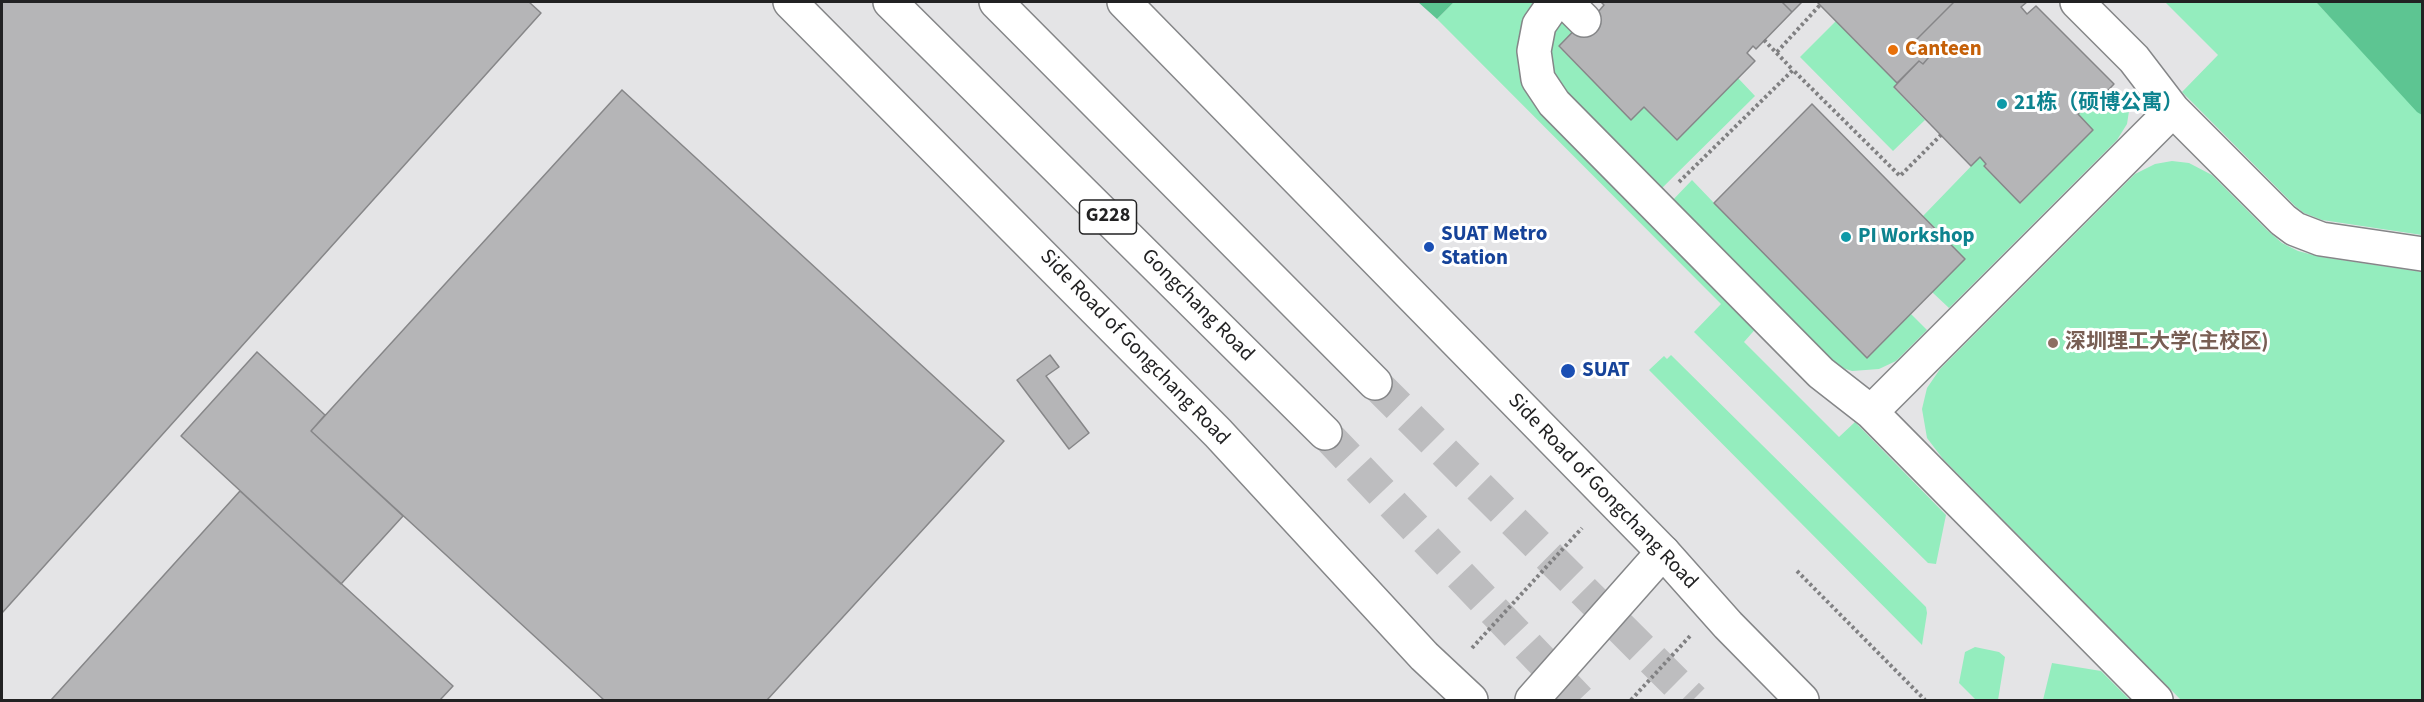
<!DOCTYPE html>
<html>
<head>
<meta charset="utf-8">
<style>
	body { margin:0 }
	#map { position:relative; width:2424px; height:702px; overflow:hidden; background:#e4e4e6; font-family:"Source Sans 3",sans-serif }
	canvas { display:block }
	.frame { position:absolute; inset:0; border:3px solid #222223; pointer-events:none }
</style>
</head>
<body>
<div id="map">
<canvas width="2424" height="702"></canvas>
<div class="frame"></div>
</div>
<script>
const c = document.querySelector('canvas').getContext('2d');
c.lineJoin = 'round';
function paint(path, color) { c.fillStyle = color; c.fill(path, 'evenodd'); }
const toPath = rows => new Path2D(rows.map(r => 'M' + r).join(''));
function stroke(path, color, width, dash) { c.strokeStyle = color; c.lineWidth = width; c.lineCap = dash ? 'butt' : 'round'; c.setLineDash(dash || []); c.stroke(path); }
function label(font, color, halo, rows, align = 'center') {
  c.font = font + ' "Source Sans 3","Noto Sans SC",sans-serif'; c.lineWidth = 6; c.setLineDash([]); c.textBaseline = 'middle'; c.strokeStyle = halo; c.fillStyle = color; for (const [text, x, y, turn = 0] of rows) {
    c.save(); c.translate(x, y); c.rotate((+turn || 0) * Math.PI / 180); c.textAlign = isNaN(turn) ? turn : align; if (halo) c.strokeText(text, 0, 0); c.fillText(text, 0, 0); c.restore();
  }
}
const green = toPath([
	[1454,2,1541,2,1524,47,1759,325,1744,342,1839,437,1855,422,1946,515,1936,564,1928,563,1694,332,1721,304,1437,19],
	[2165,2,2316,2,2422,115,2422,235,2322,220,2304,213,2295,206,2182,92,2218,55],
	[1561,20,1577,28,1559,47,1631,119,1644,107,1676,140,1738,78,1755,96,1657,193,1547,72,1552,25],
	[1836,21,1897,83,1894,88,1925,120,1893,151,1800,57],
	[2111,96,2123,99,2129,111,2127,124,2117,140,1949,308,1932,292,1965,259,1923,216,1980,157,1986,164,1984,167,2021,203,2093,130,2078,114,2098,100],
	[2172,161,2189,163,2212,175,2267,230,2282,243,2298,251,2321,257,2422,272,2422,700,2181,700,1943,459,1927,438,1922,409,1927,388,1940,369,2135,174,2155,164],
	[1692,180,1714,203,1911,314,1927,330,1896,361,1879,369,1852,371,1830,364,1669,204],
	[1671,355,1926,607,1927,613,1922,645,1649,370,1664,356,1667,359],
	[1975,647,1999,652,2005,657,1998,700,1976,700,1959,683,1965,652],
	[2052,663,2101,671,2130,700,2043,700]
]);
const forest = toPath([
	[1418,2,1454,2,1437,19],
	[2316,2,2422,2,2422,115,2417,112]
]);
const building = toPath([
	[2,2,529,2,541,13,2,613,2,2],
	[1601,2,1782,2,1792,12,1756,49,1753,46,1747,53,1755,61,1677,140,1644,107,1631,120,1559,46,1595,9,1598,12,1604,5,1601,2],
	[1782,2,1802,2,1792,12,1782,2],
	[1817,2,1954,2,1914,42,1929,57,1923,64,1919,61,1897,83,1817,2],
	[1954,2,2027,2,2021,7,2027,14,2036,6,2114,84,2088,111,2084,108,2078,114,2093,130,2020,203,1984,166,1986,164,1980,157,1971,166,1894,87,1919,61,1923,64,1929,57,1914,42,1954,2],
	[622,90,1004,441,767,700,604,700,311,431,622,90],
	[1812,104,1965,259,1867,358,1714,203,1812,104],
	[257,352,325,415,311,431,403,516,341,584,181,436,257,352],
	[1050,355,1059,367,1046,376,1089,433,1069,449,1017,380,1050,355],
	[240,491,453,686,440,700,51,700,240,491]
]);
const highwayTunnel = toPath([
	[1375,383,1693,700],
	[1325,433,1579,700]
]);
const path = toPath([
	[1764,40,1793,70],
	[1777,52,1820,5],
	[1679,182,1793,70,1900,176,1941,135],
	[1797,571,1925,700],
	[1472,648,1582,528],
	[1631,700,1690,636]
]);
const minor = toPath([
	[1555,2,1539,25,1534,51,1538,79,1554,103,1821,373,1871,412,2156,700],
	[1566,2,1584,20],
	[2077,2,2134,59,2173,110,2283,220,2295,229,2321,239,2422,254],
	[1871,412,2173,110],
	[1532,700,1663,552]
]);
const major = toPath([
	[790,2,1218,433,1424,656,1471,700],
	[1124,2,1663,552,1728,625,1802,700]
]);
const highway = toPath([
	[890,2,1325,433],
	[996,2,1375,383]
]);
const markers = [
	[1893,50,6,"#e8710a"],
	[2002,104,6,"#0f9aa8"],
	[1846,237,6,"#0f9aa8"],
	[1429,247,6,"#1a4fb4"],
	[2053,343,6,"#8d6e63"],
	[1568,371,8,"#1a4fb4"]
];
const shields = [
	[1108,217,57]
];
const shieldNames = [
	["G228",1108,217]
];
const foodNames = [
	["Canteen",1905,50]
];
const cultureNames = [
	["21栋（硕博公寓）",2014,104],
	["PI Workshop",1858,237]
];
const transitNames = [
	["SUAT Metro",1441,235],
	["Station",1441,259],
	["SUAT",1582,371]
];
const streetNames = [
	["Gongchang Road",1197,306,45],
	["Side Road of Gongchang Road",1134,348,46],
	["Side Road of Gongchang Road",1602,492,46]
];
const educationNames = [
	["深圳理工大学(主校区)",2065,343]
];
paint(green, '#94edbe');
paint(forest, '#5dc592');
paint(building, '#b5b5b7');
stroke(building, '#868688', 1.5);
stroke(highwayTunnel, '#bdbdbf', 33, [33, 16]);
stroke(minor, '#858688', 36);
stroke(major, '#858688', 36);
stroke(highway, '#858688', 36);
stroke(path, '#808082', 4, [3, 3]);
stroke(minor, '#fff', 33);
stroke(major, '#fff', 33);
stroke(highway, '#fff', 33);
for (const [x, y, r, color] of markers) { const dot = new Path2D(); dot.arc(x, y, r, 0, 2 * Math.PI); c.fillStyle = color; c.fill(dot); stroke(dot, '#fff', 2); }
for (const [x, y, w] of shields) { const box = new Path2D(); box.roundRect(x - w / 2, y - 17, w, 34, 4.5); c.fillStyle = '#fff'; c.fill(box); stroke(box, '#222223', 1.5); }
label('bold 20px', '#222223', null, shieldNames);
label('bold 21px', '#c56008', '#fff', foodNames, 'left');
label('bold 21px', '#0d838f', '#fff', cultureNames, 'left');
label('bold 21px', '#164399', '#fff', transitNames, 'left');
label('21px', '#222223', '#fff', streetNames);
label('bold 21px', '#785e54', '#fff', educationNames, 'left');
</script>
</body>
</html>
